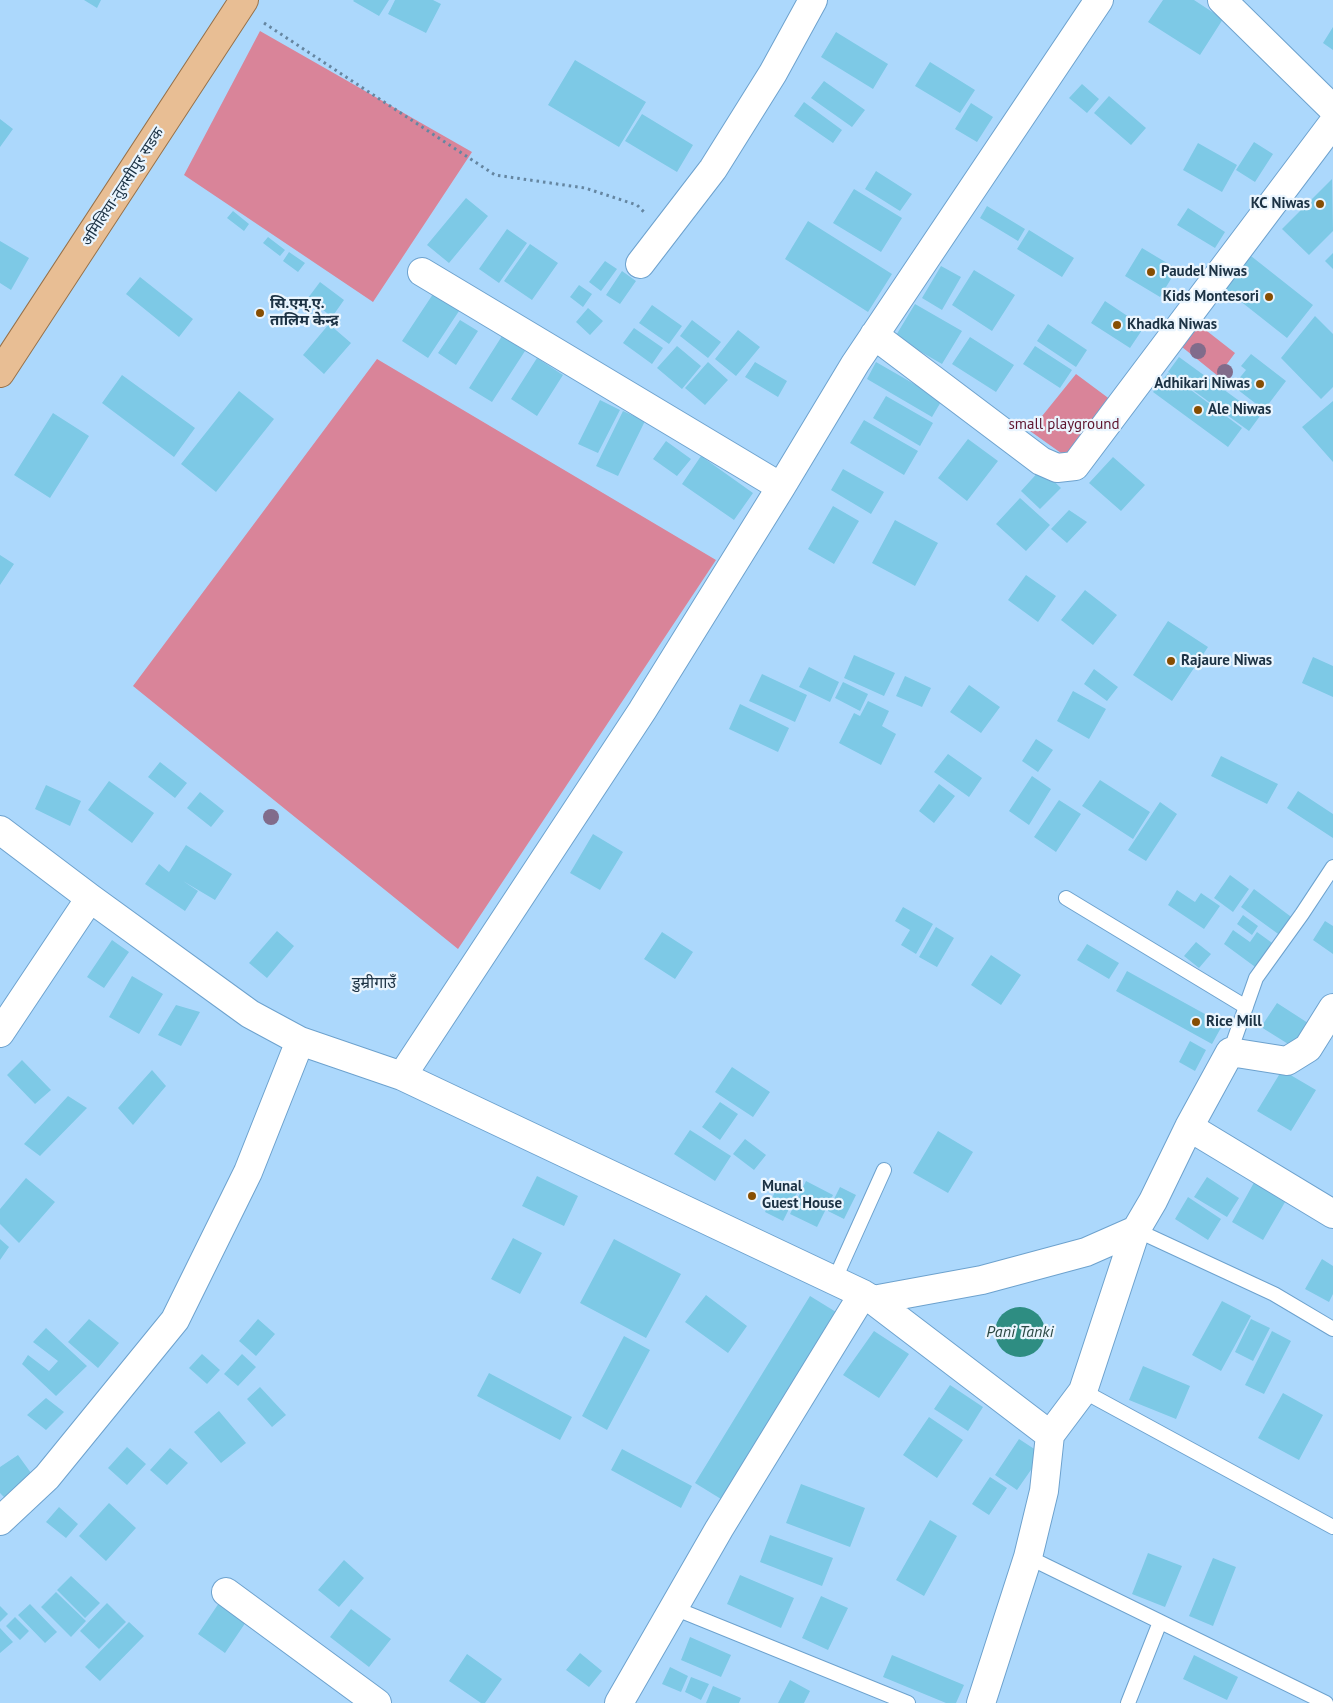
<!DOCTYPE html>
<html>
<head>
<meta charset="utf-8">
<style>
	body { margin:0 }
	canvas { display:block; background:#acd8fc }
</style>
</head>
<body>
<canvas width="1333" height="1703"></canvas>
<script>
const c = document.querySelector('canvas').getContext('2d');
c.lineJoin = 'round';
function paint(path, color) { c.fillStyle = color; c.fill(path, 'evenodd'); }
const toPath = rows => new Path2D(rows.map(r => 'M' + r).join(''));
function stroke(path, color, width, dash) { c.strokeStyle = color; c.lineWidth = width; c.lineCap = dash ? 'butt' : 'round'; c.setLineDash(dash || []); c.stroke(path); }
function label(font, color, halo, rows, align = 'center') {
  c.font = font + ' "PT Sans","Noto Sans Devanagari",sans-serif'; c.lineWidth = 4.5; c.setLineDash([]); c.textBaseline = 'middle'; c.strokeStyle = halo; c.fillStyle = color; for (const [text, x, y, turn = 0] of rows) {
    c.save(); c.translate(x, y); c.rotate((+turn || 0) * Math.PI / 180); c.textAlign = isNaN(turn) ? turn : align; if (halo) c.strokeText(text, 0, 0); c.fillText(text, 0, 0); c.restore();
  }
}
const green = toPath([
	[260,31,472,152,373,302,184,175],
	[1198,324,1235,353,1218,376,1182,347],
	[377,359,716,560,458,949,133,686],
	[1076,374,1111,400,1068,458,1030,431]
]);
const water = toPath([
	'995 1332a25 25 0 1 1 50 0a25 25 0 1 1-50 0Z'
]);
const building = toPath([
	[84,0,101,0,97,8],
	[354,0,389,0,379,16,353,1],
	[395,0,433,0,441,4,426,33,388,14],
	[1163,0,1194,0,1223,19,1200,55,1148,22],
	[1333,27,1333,50,1323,43],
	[836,32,888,64,873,89,821,57],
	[575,60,646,102,619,147,548,105],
	[930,62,975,90,960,113,915,86],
	[824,81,865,110,852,127,811,98],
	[1082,84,1099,99,1087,113,1069,98],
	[1109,96,1146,128,1131,145,1094,113],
	[804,102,842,130,833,143,794,116],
	[971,103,993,117,977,142,955,129],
	[642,114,693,145,677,172,625,141],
	[0,119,13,129,0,147],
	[1254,142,1273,154,1255,182,1236,170],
	[1198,143,1237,165,1222,192,1183,170],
	[876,171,912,194,900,211,865,189],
	[1332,179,1333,231,1309,255,1282,229],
	[854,189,902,218,881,252,833,223],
	[466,198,488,216,449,263,427,245],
	[987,206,1025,229,1018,241,980,218],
	[1188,208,1225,232,1215,248,1177,225],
	[233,211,249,224,244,231,227,218],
	[808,221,892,274,868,312,785,259],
	[507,229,527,243,499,283,479,269],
	[1029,230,1074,258,1062,277,1017,249],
	[268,237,285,250,280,256,263,243],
	[0,241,29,258,11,290,0,283],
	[530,244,558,263,532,300,504,281],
	[1142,248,1177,269,1160,297,1125,276],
	[289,252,305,263,298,272,283,261],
	[1333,253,1333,269,1325,261],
	[1251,256,1313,305,1287,338,1225,289],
	[605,261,617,269,601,291,589,282],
	[941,266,961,277,942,310,922,298],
	[974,270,1015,295,992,331,952,305],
	[622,271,636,281,620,304,606,295],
	[140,277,193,319,179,337,126,294],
	[320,282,344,300,332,317,308,298],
	[579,285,592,294,583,307,570,297],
	[435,291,461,308,428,358,402,341],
	[1105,301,1144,327,1130,348,1091,323],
	[915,304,962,331,942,364,895,337],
	[652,305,682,326,669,344,639,323],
	[588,308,603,321,590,335,576,322],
	[1315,316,1333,334,1333,387,1321,399,1281,358],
	[460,320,478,331,456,365,438,353],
	[692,320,721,342,708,358,680,336],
	[329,324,351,343,324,374,303,355],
	[1048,324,1087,350,1076,367,1037,341],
	[634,328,663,348,652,364,623,343],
	[738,330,760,347,736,376,715,359],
	[502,336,525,351,492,402,469,388],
	[970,337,1014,365,996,392,952,364],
	[677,346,701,366,682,389,657,368],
	[1035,346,1072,370,1060,388,1023,364],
	[1251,354,1286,381,1264,410,1233,386,1246,370,1241,366],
	[1179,357,1260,416,1249,431,1168,372],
	[537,358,563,375,537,416,511,399],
	[708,362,728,380,705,405,685,388],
	[755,362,787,381,778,397,745,377],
	[876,362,942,400,932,417,867,379],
	[1168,373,1242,428,1228,447,1153,392],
	[122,375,195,428,174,457,102,403],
	[239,391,274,419,216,492,181,464],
	[886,396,933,423,920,446,873,418],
	[600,400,620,410,598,453,578,444],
	[1333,401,1333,462,1302,427],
	[623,411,645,421,618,476,596,466],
	[53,413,89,436,50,498,14,475],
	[864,420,918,451,904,475,850,443],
	[968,439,998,461,967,501,938,478],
	[666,441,691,459,677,476,653,459],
	[701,456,753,493,734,520,682,484],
	[1113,457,1145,485,1121,511,1089,483],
	[843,469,884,492,871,514,831,490],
	[1041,469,1061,488,1040,509,1021,491],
	[1020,498,1050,525,1026,551,996,524],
	[833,506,859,521,834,564,808,549],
	[1069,510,1087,522,1067,543,1051,529],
	[895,520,938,543,915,586,872,563],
	[0,555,14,564,0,585],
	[1026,575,1056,596,1038,622,1008,600],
	[1085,590,1117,615,1093,645,1061,620],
	[1168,621,1208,647,1172,701,1133,675],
	[854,655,895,673,884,696,844,678],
	[1313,657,1333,666,1333,697,1302,683],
	[809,667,839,682,830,702,799,687],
	[1094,669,1118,687,1107,701,1084,684],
	[762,674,807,695,795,722,749,701],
	[905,676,931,688,922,707,896,696],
	[843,682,868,694,860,711,835,698],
	[969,685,1000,707,981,733,950,712],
	[1073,691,1106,709,1089,739,1057,721],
	[868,701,889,711,882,726,896,734,881,765,839,743,854,713,860,716],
	[740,704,789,728,778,752,729,729],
	[1036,739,1053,750,1038,772,1022,761],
	[948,754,982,778,969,797,934,772],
	[1221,756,1278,784,1267,804,1211,776],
	[160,762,187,783,175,798,148,777],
	[1032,776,1051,789,1029,825,1009,811],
	[1100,780,1150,812,1133,839,1082,806],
	[109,781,154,813,132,843,88,810],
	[939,784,955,796,934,823,919,811],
	[46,785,81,801,70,826,35,809],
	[1298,791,1333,814,1333,838,1287,808],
	[200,792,224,811,211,827,187,808],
	[1059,800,1081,814,1056,852,1034,837],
	[1160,802,1177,814,1146,861,1128,850],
	[593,834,623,852,600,890,570,873],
	[186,845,232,874,215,900,183,881,198,891,185,911,145,884,159,864,169,872],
	[1230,875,1249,889,1233,912,1214,898],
	[1254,889,1294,919,1281,936,1241,907],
	[1177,890,1195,902,1201,893,1220,906,1204,929,1168,905],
	[903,907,933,924,916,954,901,945,910,930,895,921],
	[1243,915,1258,926,1252,935,1237,924],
	[1325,921,1333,926,1333,954,1313,940],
	[936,927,954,938,937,967,919,957],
	[1233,930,1250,942,1257,932,1275,945,1258,969,1224,944],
	[277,931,294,946,267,978,249,963],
	[662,932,693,952,675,979,644,959],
	[112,940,129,952,104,988,87,977],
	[1196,942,1211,954,1199,968,1184,956],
	[1087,944,1119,963,1109,979,1077,960],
	[991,955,1021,975,1001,1005,971,985],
	[1127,971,1223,1024,1212,1044,1116,991],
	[132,976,163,994,139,1034,109,1017],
	[1277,1003,1308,1023,1293,1047,1261,1027],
	[176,1005,200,1012,181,1046,158,1035],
	[1190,1041,1206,1050,1195,1071,1179,1062],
	[22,1060,51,1090,35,1104,7,1075],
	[732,1067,770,1092,753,1117,715,1092],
	[152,1070,166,1086,133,1125,118,1108],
	[1282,1070,1316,1090,1291,1131,1257,1111],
	[68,1096,87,1108,40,1156,24,1144],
	[720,1102,738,1114,720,1140,702,1127],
	[690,1130,731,1156,715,1181,674,1154],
	[938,1131,973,1152,948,1193,913,1173],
	[745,1139,766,1155,754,1170,733,1154],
	[537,1176,578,1196,564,1226,522,1206],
	[1207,1177,1239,1198,1227,1217,1194,1197],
	[26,1178,55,1202,19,1243,0,1224,0,1209],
	[1256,1179,1288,1197,1263,1240,1232,1222],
	[781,1180,799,1189,783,1221,765,1212],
	[806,1181,833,1195,817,1227,790,1214],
	[840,1187,856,1195,844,1219,828,1211],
	[1188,1197,1221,1219,1208,1240,1175,1219],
	[513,1238,542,1253,520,1294,491,1279],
	[0,1239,9,1247,0,1260],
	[614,1239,681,1274,646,1338,580,1303],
	[1322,1259,1333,1266,1333,1294,1329,1302,1305,1289],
	[706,1295,747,1326,728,1353,685,1322],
	[810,1296,836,1312,721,1499,695,1483],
	[1222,1301,1251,1316,1221,1371,1192,1355],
	[89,1319,119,1343,98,1368,68,1342],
	[258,1319,275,1334,256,1356,239,1341],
	[1251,1319,1270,1328,1253,1361,1235,1352],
	[46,1328,87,1366,56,1396,22,1364,28,1355,49,1371,58,1361,33,1342],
	[874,1331,909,1354,879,1398,843,1375],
	[1272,1331,1291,1341,1264,1394,1245,1385],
	[624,1336,650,1350,607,1430,582,1416],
	[202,1354,220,1370,207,1384,189,1368],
	[242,1354,256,1367,238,1386,224,1374],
	[1143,1366,1190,1386,1176,1419,1129,1400],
	[489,1373,572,1417,560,1440,477,1396],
	[950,1385,983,1407,968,1431,934,1409],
	[260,1387,286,1415,272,1427,247,1399],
	[1283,1393,1323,1415,1299,1460,1258,1438],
	[46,1398,64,1412,46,1430,27,1415],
	[219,1411,246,1443,221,1463,194,1432],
	[929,1417,963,1440,937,1478,903,1455],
	[1019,1439,1042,1454,1017,1490,995,1475],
	[127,1447,146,1464,127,1485,108,1468],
	[170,1448,188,1463,167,1485,150,1470],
	[622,1449,692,1486,681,1508,611,1470],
	[18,1455,31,1473,6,1499,0,1493,0,1467],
	[990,1477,1007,1488,989,1515,972,1504],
	[801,1484,865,1508,850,1547,786,1523],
	[109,1503,136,1528,106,1561,79,1536],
	[59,1507,78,1524,66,1538,46,1522],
	[930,1520,957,1536,924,1596,896,1580],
	[770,1535,833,1558,822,1586,760,1562],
	[1148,1553,1182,1566,1165,1607,1132,1594],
	[1213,1558,1236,1567,1213,1626,1189,1616],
	[344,1560,364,1578,339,1607,318,1590],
	[740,1575,794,1598,781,1628,727,1604],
	[71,1576,100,1603,85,1618,57,1590],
	[56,1592,86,1621,71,1637,41,1607],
	[821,1596,848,1608,828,1650,802,1638],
	[221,1600,248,1619,225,1653,198,1634],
	[107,1603,126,1622,99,1649,80,1631],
	[30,1604,57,1632,45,1643,18,1615],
	[0,1606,8,1614,0,1622],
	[351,1609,391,1639,369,1667,330,1637],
	[15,1617,29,1631,20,1640,6,1626],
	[129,1622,144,1636,100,1681,85,1667],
	[0,1628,13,1642,0,1653],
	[690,1637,731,1655,721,1677,681,1660],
	[580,1653,602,1671,589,1687,566,1670],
	[467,1654,502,1679,485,1703,481,1703,449,1681],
	[892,1655,964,1685,956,1703,946,1703,883,1677],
	[1194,1655,1238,1677,1227,1700,1183,1679],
	[670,1667,688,1676,681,1692,662,1684],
	[691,1677,709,1684,701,1700,685,1692],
	[790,1680,810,1691,804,1703,778,1703],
	[713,1686,741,1698,739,1703,706,1703]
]);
const path = toPath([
	[264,23,495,175,585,188,637,205,645,213]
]);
const lane = toPath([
	[1066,898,1246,1007],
	[1230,1052,1256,978,1302,914,1333,867],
	[1136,1230,1274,1294,1333,1329],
	[834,1281,884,1170],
	[1083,1391,1333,1527],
	[1028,1557,1326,1703],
	[674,1608,908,1703],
	[1128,1703,1160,1622]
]);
const street = toPath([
	[1222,0,1333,109],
	[640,264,713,169,773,73,813,0],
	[422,272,781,487],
	[874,335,1041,461,1057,468,1075,466,1333,123],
	[0,830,90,898,250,1014,300,1041,402,1076,863,1294,873,1300,1050,1435],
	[0,1033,90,898],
	[402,1076,642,711,781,487,855,364,1099,0],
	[1189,1127,1333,1214],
	[873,1300,982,1280,1086,1252,1136,1230,1153,1201,1189,1127,1230,1052,1287,1061,1308,1048,1333,1008],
	[0,1521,47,1477,175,1320,248,1172,300,1041],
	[226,1592,377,1703],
	[619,1703,719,1529,863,1294],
	[981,1703,1028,1557,1044,1491,1050,1435,1083,1391,1136,1230]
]);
const primary = toPath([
	[0,373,244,0]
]);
const trees = [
	[1198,351],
	[1225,372],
	[271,817]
];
const markers = [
	[1320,204,5,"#874e02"],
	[1151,272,5,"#874e02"],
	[1269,297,5,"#874e02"],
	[260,313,5,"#874e02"],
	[1117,325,5,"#874e02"],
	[1260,384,5,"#874e02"],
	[1198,410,5,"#874e02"],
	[1171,661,5,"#874e02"],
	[1196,1022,5,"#874e02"],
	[752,1196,5,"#874e02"]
];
const streetNames = [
	["अमिलिया-तुलसीपुर सडक",123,187,-57]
];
const poiNames = [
	["KC Niwas",1310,204,"right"],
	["Paudel Niwas",1161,272],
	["Kids Montesori",1259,297,"right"],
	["सि.एम्.ए.",270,304],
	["तालिम केन्द्र",270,321],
	["Khadka Niwas",1127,325],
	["Adhikari Niwas",1250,384,"right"],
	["Ale Niwas",1208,410],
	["Rajaure Niwas",1181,661],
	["Rice Mill",1206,1022],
	["Munal",762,1187],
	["Guest House",762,1204]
];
const parkNames = [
	["small playground",1064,425]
];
const neighbourhoodNames = [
	["डुम्रीगाउँ",374,983]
];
const waterNames = [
	["Pani Tanki",1020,1332]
];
paint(green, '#d98499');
paint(water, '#2e8d82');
paint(building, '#7dc9e6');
stroke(lane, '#6da2ce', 16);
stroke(street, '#6da2ce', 30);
stroke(primary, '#977149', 30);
stroke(path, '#6586a1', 3, [2.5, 4]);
stroke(lane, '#fff', 14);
stroke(street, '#fff', 28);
stroke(primary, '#e8be94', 28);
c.fillStyle = '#816c8b';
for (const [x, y] of trees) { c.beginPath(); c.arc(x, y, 8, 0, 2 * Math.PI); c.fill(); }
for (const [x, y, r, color] of markers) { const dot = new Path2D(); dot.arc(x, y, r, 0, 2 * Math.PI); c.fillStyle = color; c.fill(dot); stroke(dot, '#eaf5fe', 2); }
label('15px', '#1c3244', '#eaf5fe', streetNames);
label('bold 15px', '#1c3244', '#eaf5fe', poiNames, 'left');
label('15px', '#5e142e', '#eaf5fe', parkNames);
label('16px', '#1c3244', '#eaf5fe', neighbourhoodNames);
label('italic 16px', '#2c4944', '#eaf5fe', waterNames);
</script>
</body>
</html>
